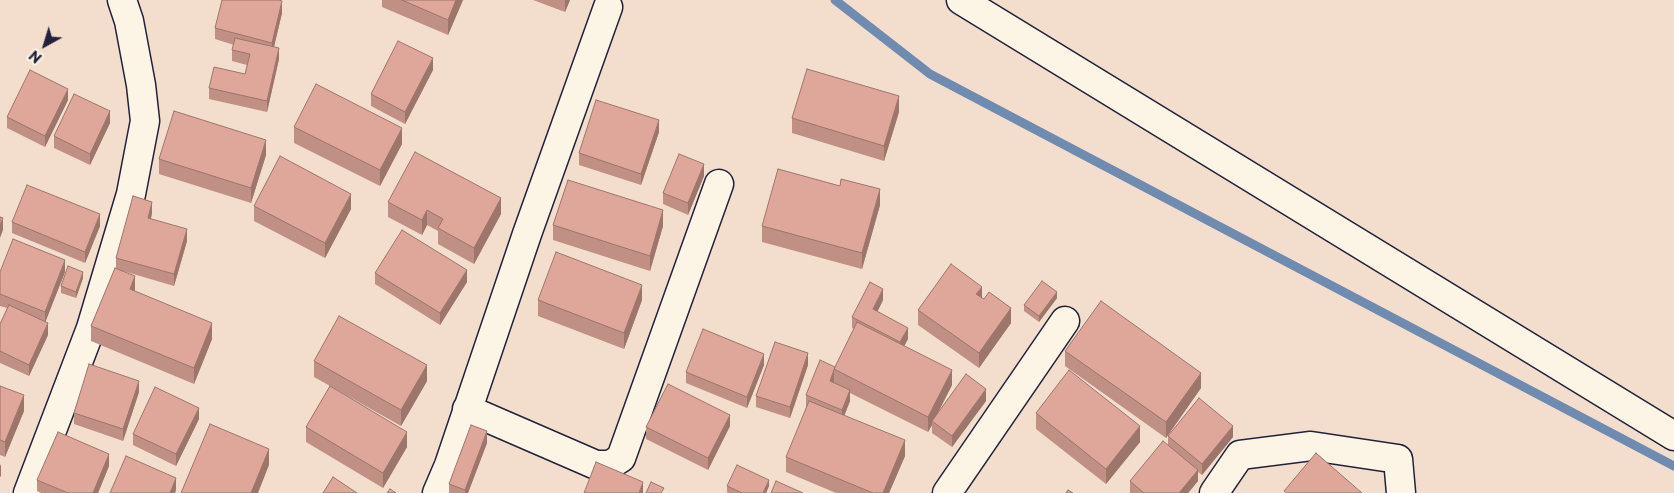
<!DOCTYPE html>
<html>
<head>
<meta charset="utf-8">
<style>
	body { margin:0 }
	#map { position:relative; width:1674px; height:493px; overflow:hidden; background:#f3dece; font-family:"Playpen Sans",sans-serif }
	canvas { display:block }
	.north { position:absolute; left:20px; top:20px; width:50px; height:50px; -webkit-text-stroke:4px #fcf5e5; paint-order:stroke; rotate:219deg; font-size:14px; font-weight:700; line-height:20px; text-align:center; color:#22223b }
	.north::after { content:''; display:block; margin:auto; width:18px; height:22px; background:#22223b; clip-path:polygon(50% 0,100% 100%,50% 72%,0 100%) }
</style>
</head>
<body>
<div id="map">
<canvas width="1674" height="493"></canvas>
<div class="north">N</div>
</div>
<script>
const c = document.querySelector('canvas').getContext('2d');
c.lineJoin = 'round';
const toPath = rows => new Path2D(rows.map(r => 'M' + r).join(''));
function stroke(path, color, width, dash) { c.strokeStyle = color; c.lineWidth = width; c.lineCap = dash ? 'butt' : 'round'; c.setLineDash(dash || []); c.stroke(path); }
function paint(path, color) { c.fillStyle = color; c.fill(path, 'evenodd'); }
const stream = toPath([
	[835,0,930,74,1674,466]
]);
const minor = toPath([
	[961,0,1674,436],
	[467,409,596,465,610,465,621,458,719,184],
	[28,493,91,328,131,194,145,121,141,85,129,21,122,0],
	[437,493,449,465,527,234,608,7],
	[947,493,1065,321],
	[1214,493,1240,455,1311,446,1398,459,1401,493]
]);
const wall = toPath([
	[382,0,463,0,448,35,382,7],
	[533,0,570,0,565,12],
	[282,13,274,47,279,59,267,112,209,99,209,88,245,74,247,65,232,61,232,50,234,45,215,39,215,28],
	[433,70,405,124,371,106,371,94],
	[68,100,45,147,7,128,7,117],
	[899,112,884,161,792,133,792,118],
	[110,123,90,165,54,148,54,136],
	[294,127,402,144,380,186,294,143],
	[659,132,641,185,579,165,579,153],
	[266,155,251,203,159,174,159,159],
	[704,176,688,215,663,204,663,193],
	[388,202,501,214,474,264,438,244,438,231,427,225,422,235,388,217],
	[880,205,862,269,762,242,762,226],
	[254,206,351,209,325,258,254,221],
	[152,213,151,219,187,241,174,286,123,271,135,291,212,339,194,384,91,341,91,326,116,268,116,258],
	[12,222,100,226,85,263,12,233],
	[553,225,663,226,650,271,553,240],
	[0,272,65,272,45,322,48,335,29,376,0,363,0,324,7,308,0,306],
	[375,273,467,282,440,325,375,284],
	[83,278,76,298,61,293,61,286],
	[982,298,1011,323,979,368,918,325,918,310],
	[1057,298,1039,322,1024,311,1024,305],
	[538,300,642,300,624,349,538,316],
	[883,300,877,312,908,339,904,346,952,385,938,413,986,401,952,447,932,433,932,425,928,432,850,393,850,401,844,415,905,456,889,493,836,493,786,472,786,457,807,407,806,407,806,395,835,367,854,329,852,328,852,317],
	[1065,351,1201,388,1166,438,1065,366],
	[314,361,427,381,401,426,330,386,407,447,383,488,306,442,306,427,330,386,314,377],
	[764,365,747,408,686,383,686,372],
	[808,365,790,418,756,407,756,396],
	[0,386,24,411,5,457,0,455],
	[139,392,123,441,74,424,74,413],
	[1036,413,1140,442,1106,484,1036,429],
	[199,419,176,466,133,445,133,434],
	[730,426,708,470,646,439,646,427],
	[1168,436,1233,437,1202,475,1198,472,1198,481,1188,493,1130,493,1130,481,1168,445],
	[487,443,468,493,449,493,449,484],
	[109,466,98,493,41,493,37,491,37,480],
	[727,486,769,486,766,493,728,493,727,492]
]);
const shadedWall = toPath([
	[456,0,463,0,448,35,448,20],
	[565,0,570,0,565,12],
	[282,1,282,13,272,55,272,43],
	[279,48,279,59,267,112,267,101],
	[433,58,433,70,405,124,405,112],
	[68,89,68,100,45,147,45,136],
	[899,96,899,112,884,161,884,146],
	[110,111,110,123,90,165,90,154],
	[659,120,659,132,641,185,641,174],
	[402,128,402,144,380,186,380,170],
	[266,140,266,155,251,203,251,188],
	[704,164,704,176,688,215,688,203],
	[880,189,880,205,862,269,862,253],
	[351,194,351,209,325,258,325,243],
	[501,198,501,214,474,264,474,248],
	[152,202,152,213,148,230,148,218],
	[427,210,427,225,422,235,422,220],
	[663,210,663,226,650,271,650,256],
	[100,214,100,226,85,263,85,252],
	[3,218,3,230,0,238,0,226],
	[187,229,187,241,174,286,174,274],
	[65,260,65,272,45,323,45,312],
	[467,270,467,282,440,325,440,313],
	[83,272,83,278,76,298,76,292],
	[135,276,135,292,130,289],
	[642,285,642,300,624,349,624,333],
	[982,287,982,302,976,294],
	[883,289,883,300,873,321,873,309],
	[1057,292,1057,298,1039,322,1039,316],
	[1011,308,1011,323,979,368,979,353],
	[48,323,48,335,29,376,29,365],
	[212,323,212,339,194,384,194,368],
	[908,328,908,339,900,354,900,342],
	[808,353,808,365,790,418,790,407],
	[764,354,764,365,747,408,747,397],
	[427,365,427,381,401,426,401,410],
	[952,370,952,385,933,422,932,421,932,425,928,432,928,417],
	[834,372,834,384,830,381],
	[1201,373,1201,388,1166,438,1166,422],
	[139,381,139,392,123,441,123,429],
	[986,389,986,401,952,447,952,436],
	[850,390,850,401,842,422,842,410],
	[24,395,24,411,5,457,5,442],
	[199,408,199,419,176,466,176,454],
	[730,415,730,426,708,470,708,458],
	[1140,426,1140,442,1106,484,1106,469],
	[1233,426,1233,437,1202,475,1202,464],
	[487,431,487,443,468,493,465,493,465,490],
	[407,432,407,447,383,488,383,473],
	[905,440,905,456,889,493,883,493],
	[269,449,269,465,258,493,251,493],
	[109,454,109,466,98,493,93,493],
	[1,464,1,476,0,477,0,466],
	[1198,470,1198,481,1188,493,1179,493],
	[176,478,176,490,175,493,170,493],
	[769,480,769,486,766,493,763,493],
	[643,482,643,493,639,493]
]);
const building = toPath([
	[222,0,279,0,282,1,272,43,215,28,222,0],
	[402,0,456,0,448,20,402,0],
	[235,38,279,48,267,101,209,88,214,67,245,74,250,54,232,50,235,38],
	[398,41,433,58,405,112,371,94,398,41],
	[807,69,899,96,884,146,792,118,807,69],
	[30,70,68,89,45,136,7,117,30,70],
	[316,84,402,128,380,170,294,127,316,84],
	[74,94,110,111,90,154,54,136,74,94],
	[596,100,659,120,641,174,579,153,596,100],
	[174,111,266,140,251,188,159,159,174,111],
	[415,152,501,198,474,248,438,228,443,219,427,210,422,220,388,202,415,152],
	[679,154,704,164,688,203,663,193,679,154],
	[280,156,351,194,325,243,254,206,280,156],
	[778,169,840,186,841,179,880,189,862,253,762,226,778,169],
	[568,180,663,210,650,256,553,225,568,180],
	[27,185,100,214,85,252,12,222,27,185],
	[133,196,152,202,148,218,187,229,174,274,116,258,133,196],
	[0,217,3,218,0,226,0,217],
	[402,230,467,270,440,313,375,273,402,230],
	[13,239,65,260,45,312,0,294,0,272,13,239],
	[556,252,642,285,624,333,538,300,556,252],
	[951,264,982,287,976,294,984,299,989,292,1011,308,979,353,918,310,951,264],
	[68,266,83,272,76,292,61,286,68,266],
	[115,268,135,276,130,289,212,323,194,368,91,326,115,268],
	[1042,281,1057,292,1039,316,1024,305,1042,281],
	[870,282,883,289,873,309,908,328,900,342,852,317,870,282],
	[1101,301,1201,373,1166,422,1065,351,1101,301],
	[9,305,48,323,29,365,0,351,0,324,9,305],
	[339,316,427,365,401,410,314,361,339,316],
	[857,322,952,370,928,417,834,369,857,322],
	[703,329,764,354,747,397,686,372,703,329],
	[775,342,808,353,790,407,756,396,775,342],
	[820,360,835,367,830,381,850,390,842,410,806,395,820,360],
	[89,364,139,381,123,429,74,413,89,364],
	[1069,370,1140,426,1106,469,1036,413,1069,370],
	[966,374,986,389,952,436,932,421,966,374],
	[668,384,730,415,708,458,646,427,668,384],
	[0,386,24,395,5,442,0,440,0,386],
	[330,386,407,432,383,473,306,427,330,386],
	[155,387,199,408,176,454,133,434,155,387],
	[1199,398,1233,426,1202,464,1168,436,1199,398],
	[809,401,905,440,883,493,873,493,786,457,809,401],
	[210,424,269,449,251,493,181,493,210,424],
	[471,425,487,431,465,490,449,484,471,425],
	[58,432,109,454,93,493,68,493,37,480,58,432],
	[1163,441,1198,470,1179,493,1144,493,1130,481,1163,441],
	[1316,453,1362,493,1287,493,1284,491,1316,453],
	[126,456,176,478,170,493,110,493,126,456],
	[596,462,643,482,639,493,584,493,596,462],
	[737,465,769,480,763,493,742,493,727,486,737,465],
	[333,477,357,493,323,493,333,477],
	[776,481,803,493,771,493,776,481],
	[651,482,664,488,661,493,646,493,651,482],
	[390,489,396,493,387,493,390,489],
	[1068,490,1073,493,1066,493,1068,490]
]);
stroke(stream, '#6f8bb0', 9);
stroke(minor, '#22223b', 31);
stroke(minor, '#fcf5e5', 28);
paint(wall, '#c09084');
paint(shadedWall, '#9c756b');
paint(building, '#dfa799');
stroke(building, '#9c756b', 1);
</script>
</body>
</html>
